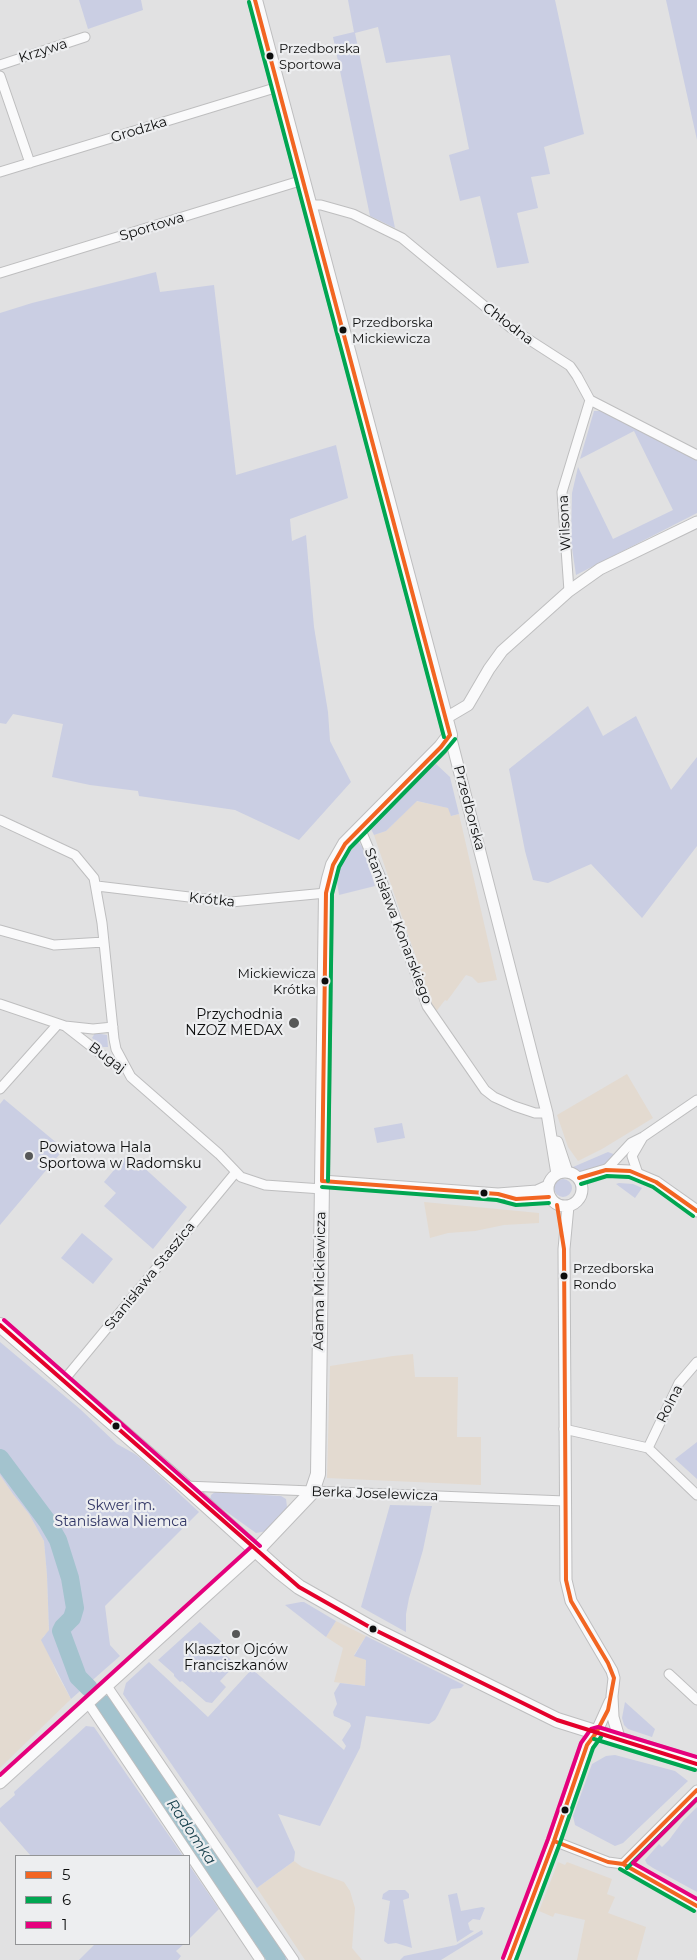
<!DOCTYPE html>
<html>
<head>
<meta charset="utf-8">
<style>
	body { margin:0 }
	#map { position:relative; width:697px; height:1960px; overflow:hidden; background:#e1e1e2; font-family:Montserrat,sans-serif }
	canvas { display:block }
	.legend { position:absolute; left:15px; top:1855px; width:175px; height:90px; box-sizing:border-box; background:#edeef0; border:1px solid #939496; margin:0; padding:6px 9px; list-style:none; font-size:15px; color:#0d0e0e }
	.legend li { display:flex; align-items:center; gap:10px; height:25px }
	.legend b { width:25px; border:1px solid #939496 }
</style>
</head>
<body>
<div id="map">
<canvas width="697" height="1960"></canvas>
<ul class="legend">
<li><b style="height:6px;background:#f26522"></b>5</li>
<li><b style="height:6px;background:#00a651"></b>6</li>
<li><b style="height:6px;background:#e5007d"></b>1</li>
</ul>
</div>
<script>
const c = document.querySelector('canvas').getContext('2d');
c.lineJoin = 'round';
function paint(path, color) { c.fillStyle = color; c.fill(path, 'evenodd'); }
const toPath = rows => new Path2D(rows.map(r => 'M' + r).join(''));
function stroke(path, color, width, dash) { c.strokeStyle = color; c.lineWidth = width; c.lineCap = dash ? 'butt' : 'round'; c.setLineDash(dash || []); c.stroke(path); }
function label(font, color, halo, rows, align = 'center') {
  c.font = font + ' Montserrat,sans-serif'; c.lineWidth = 4.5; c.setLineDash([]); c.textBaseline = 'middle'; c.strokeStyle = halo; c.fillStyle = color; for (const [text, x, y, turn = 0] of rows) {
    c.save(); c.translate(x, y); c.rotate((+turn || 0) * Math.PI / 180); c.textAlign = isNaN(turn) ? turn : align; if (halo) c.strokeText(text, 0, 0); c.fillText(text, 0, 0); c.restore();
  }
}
const commercial = toPath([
	[416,801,449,808,451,816,459,814,497,980,478,983,472,977,466,975,447,1001,445,1000,435,1013,374,835,386,831],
	[627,1074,653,1118,602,1149,578,1161,568,1147,557,1115],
	[424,1202,539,1213,539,1223,504,1225,475,1231,448,1233,430,1238],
	[413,1354,415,1377,458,1377,457,1437,481,1437,481,1485,327,1478,330,1366,393,1356],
	[0,1475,13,1494,29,1514,44,1541,47,1575,49,1631,43,1637,56,1672,71,1699,0,1768],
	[336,1621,366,1636,354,1655,366,1660,365,1686,334,1682,343,1648,326,1637],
	[294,1861,302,1867,344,1882,350,1891,355,1908,352,1948,362,1960,305,1960,257,1888],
	[558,1862,565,1865,567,1862,612,1879,607,1894,615,1897,608,1913,646,1927,637,1960,577,1960,585,1920,555,1913,553,1917,539,1911]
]);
const green = toPath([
	[79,0,141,0,143,10,88,29],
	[348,0,555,0,584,134,544,147,550,174,531,177,538,208,517,213,529,263,497,268,480,196,460,201,449,155,469,149,450,55,386,63,378,27,355,33,395,228,370,216,333,37,354,32],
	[666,0,697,0,697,140],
	[156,272,160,292,214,285,236,475,336,445,348,498,290,519,292,541,306,535,314,627,328,712,330,741,351,782,299,840,235,810,139,796,138,791,90,785,52,777,63,724,13,714,6,724,0,723,0,313,32,303],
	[594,411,603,411,697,460,697,513,576,575,571,541,572,493,578,467,613,539,673,510,634,431,580,459],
	[588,706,603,736,636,716,671,790,697,757,697,846,642,918,591,864,548,883,533,880,525,851,509,769],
	[435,763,450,777,459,814,451,816,448,808,417,801,386,831,374,835,370,827],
	[357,840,363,848,375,886,339,895,336,876,340,864],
	[95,1033,107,1035,108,1047,103,1047,92,1038],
	[4,1099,64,1149,0,1225,0,1104],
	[402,1123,405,1138,377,1143,374,1128],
	[608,1152,616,1155,608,1165,581,1173,573,1170,566,1162,573,1167],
	[124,1158,127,1160,125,1168,139,1171,140,1164,187,1207,153,1249,104,1206,116,1193,104,1182],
	'554 1188a9 9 0 1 1 18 0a9 9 0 1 1-18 0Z',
	[619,1183,633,1184,642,1188,635,1198,616,1184],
	[82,1233,113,1259,93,1284,61,1258],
	[0,1342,80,1409,117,1444,135,1454,144,1461,199,1512,105,1606,110,1645,120,1656,71,1699,41,1640,49,1630,47,1575,44,1541,29,1514,13,1494,0,1475],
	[697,1442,697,1479,675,1459],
	[215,1492,281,1496,286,1499,287,1507,285,1513,267,1531,256,1533,210,1500,211,1495],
	[390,1505,432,1506,423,1550,409,1598,406,1614,406,1632,361,1607],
	[301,1602,304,1602,336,1621,326,1637,285,1605],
	[200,1622,223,1643,219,1649,236,1664,220,1681,226,1687,212,1703,206,1702,182,1681,180,1682,174,1676,174,1674,158,1660],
	[366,1636,464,1685,461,1688,451,1689,438,1715,435,1720,429,1724,366,1716,360,1748,320,1826,278,1814,295,1852,294,1861,257,1888,123,1694,126,1683,149,1662,208,1717,252,1669,344,1750,346,1746,342,1740,351,1726,350,1723,334,1716,333,1712,337,1704,334,1693,340,1683,365,1686,366,1660,354,1656],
	[109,1699,146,1751,288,1960,280,1960,254,1923,114,1716,107,1701],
	[625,1702,655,1729,652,1737,628,1729,624,1725,622,1718],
	[101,1707,132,1750,274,1960,266,1960,122,1748,98,1710],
	[86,1726,94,1727,183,1856,31,1856,0,1821,0,1808,15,1795,14,1792],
	[615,1755,675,1771,688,1781,623,1843,615,1846,575,1825,573,1816,592,1764,606,1756],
	[697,1807,697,1892,653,1868,647,1864,645,1860,659,1844,662,1847,669,1840,683,1821],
	[189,1865,219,1909,189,1939],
	[389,1890,405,1890,409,1894,409,1898,403,1900,412,1948,396,1943,388,1944,384,1941,390,1901,382,1899,383,1894],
	[457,1893,461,1911,482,1907,485,1908,480,1920,473,1919,468,1923,470,1930,474,1931,457,1942,448,1895],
	[482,1930,483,1934,441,1960,400,1960,404,1956,456,1945],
	[95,1944,184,1944,176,1951,181,1956,178,1960,79,1960]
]);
const river = toPath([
	[0,1458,47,1521,58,1540,70,1578,75,1608,72,1618,63,1627,61,1631,78,1677,89,1688],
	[104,1704,277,1960]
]);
const minor = toPath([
	[0,65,85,37],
	[0,76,30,163],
	[0,172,278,87],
	[309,205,321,205,353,214,402,238,511,328,570,366,577,376,590,400,697,455],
	[0,273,303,180],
	[569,591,562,492,590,400],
	[0,820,75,855,94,878,102,923,114,1039,116,1049,131,1077,219,1154,241,1177,265,1185,322,1189],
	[360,828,381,878,427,1006,485,1090,494,1097,514,1106,535,1113,547,1113],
	[97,886,231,902,326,893],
	[0,930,54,945,104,942],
	[0,1004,65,1026,93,1029,113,1027],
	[65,1026,115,1065,124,1066],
	[0,1089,58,1024],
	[606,1170,631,1143,643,1137,697,1100],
	[638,1174,632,1156,643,1137],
	[64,1380,236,1172],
	[564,1429,648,1448,697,1495],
	[648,1448,679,1383,697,1362],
	[185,1486,565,1501],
	[669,1674,697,1700],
	[107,1686,294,1960],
	[88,1703,260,1960],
	[554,1841,608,1862,623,1864,697,1906],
	[623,1864,697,1790],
	[509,1960,554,1841,587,1745,596,1733]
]);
const tertiary = toPath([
	[446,718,468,705,489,669,502,651,569,591,600,569,697,522],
	[450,735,547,1113,557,1174],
	[557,1142,567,1172],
	'548 1189a17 17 0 1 1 34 0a17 17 0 1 1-34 0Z',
	[579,1178,606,1170,630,1171,656,1182,697,1211],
	[322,1181,498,1194,537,1191,548,1186],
	[510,1197,526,1200,549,1197],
	[568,1206,564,1249,566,1580,571,1601,612,1671,614,1678,612,1696,613,1717,620,1741],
	[596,1733,610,1702],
	[0,1783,256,1551]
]);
const primary = toPath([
	[255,0,450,735,441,747,345,844,333,865,329,879,326,893,318,1474,312,1492,256,1551],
	[0,1325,185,1486,280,1572,299,1587,373,1629,557,1720,697,1764]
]);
const bus1 = toPath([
	[255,0,450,735],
	[579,1178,606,1170,630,1171,656,1182,697,1211],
	[322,1181,326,893,333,865,345,844,441,747,450,735],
	[322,1181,498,1194,516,1199,549,1197],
	[554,1841,608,1862,623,1864,697,1906],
	[623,1864,697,1790],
	[509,1960,554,1841,587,1745,596,1733,608,1710,614,1678,608,1663,571,1601,566,1580,564,1249,557,1205]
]);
const bus2 = toPath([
	[249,2,444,737],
	[328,1181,332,894,339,867,350,848,445,751,455,739],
	[581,1184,607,1176,629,1177,653,1187,693,1216],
	[322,1187,497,1200,516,1205,549,1203],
	[594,1739,695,1770],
	[627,1868,697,1799],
	[620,1869,694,1911],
	[516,1960,560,1843,593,1748,601,1737]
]);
const bus3 = toPath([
	[4,1320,260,1546],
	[0,1775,252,1546],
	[697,1799,633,1863,697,1899],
	[503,1958,548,1839,581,1743,591,1729,598,1727,697,1757]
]);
const bus4 = toPath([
	[0,1325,299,1587,373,1629,557,1720,697,1764]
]);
const markers = [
	[270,56,4.5,"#0d0e0e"],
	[343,330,4.5,"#0d0e0e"],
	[325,981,4.5,"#0d0e0e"],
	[294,1023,6,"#575858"],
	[29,1156,5,"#575858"],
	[484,1193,4.5,"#0d0e0e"],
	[564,1276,4.5,"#0d0e0e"],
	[116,1426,4.5,"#0d0e0e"],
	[373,1629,4.5,"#0d0e0e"],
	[236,1634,5,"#575858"],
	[565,1810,4.5,"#0d0e0e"]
];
const busNames = [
	["Przedborska",279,49],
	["Sportowa",279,65],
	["Przedborska",352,323],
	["Mickiewicza",352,339],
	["Mickiewicza",316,974,"right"],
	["Krótka",316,990,"right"],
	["Przedborska",573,1269],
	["Rondo",573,1285]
];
const streetNames = [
	["Krzywa",43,51,-18],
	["Grodzka",139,130,-17],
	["Sportowa",152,227,-17],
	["Chłodna",508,324,37],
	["Wilsona",565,523,-93],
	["Przedborska",469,808,75],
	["Krótka",212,900,6],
	["Stanisława Konarskiego",398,926,69],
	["Bugaj",107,1058,36],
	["Stanisława Staszica",150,1276,-51],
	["Adama Mickiewicza",320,1281,-89],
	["Rolna",670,1404,-63],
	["Berka Joselewicza",375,1494,2]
];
const poiNames = [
	["Przychodnia",283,1015],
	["NZOZ MEDAX",283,1031],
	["Powiatowa Hala",39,1148,"left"],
	["Sportowa w Radomsku",39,1164,"left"],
	["Klasztor Ojców",236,1650,"center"],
	["Franciszkanów",236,1666,"center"]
];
const parkNames = [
	["Skwer im.",121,1506],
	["Stanisława Niemca",121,1522]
];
const waterNames = [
	["Radomka",191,1832,56]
];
paint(commercial, '#e3dad0');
paint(green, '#cacee3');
stroke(river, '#a3c3ce', 18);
stroke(minor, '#bebebf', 11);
stroke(tertiary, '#bebebf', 13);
stroke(primary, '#bebebf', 16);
stroke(minor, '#fafafb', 9);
stroke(tertiary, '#fafafb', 11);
stroke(primary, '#fafafb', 14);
stroke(bus1, '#f26522', 4);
stroke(bus2, '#00a651', 4);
stroke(bus3, '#e5007d', 4);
stroke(bus4, '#e4002b', 4);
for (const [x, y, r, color] of markers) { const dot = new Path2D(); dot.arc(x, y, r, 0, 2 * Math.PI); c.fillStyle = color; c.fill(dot); stroke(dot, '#edeef0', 2); }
label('13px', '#0d0e0e', '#edeef0', busNames, 'left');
label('14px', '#0d0e0e', '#edeef0', streetNames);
label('14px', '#0d0e0e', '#edeef0', poiNames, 'right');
label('14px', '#303565', '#edeef0', parkNames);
label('italic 15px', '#18414d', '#edeef0', waterNames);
</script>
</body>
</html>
